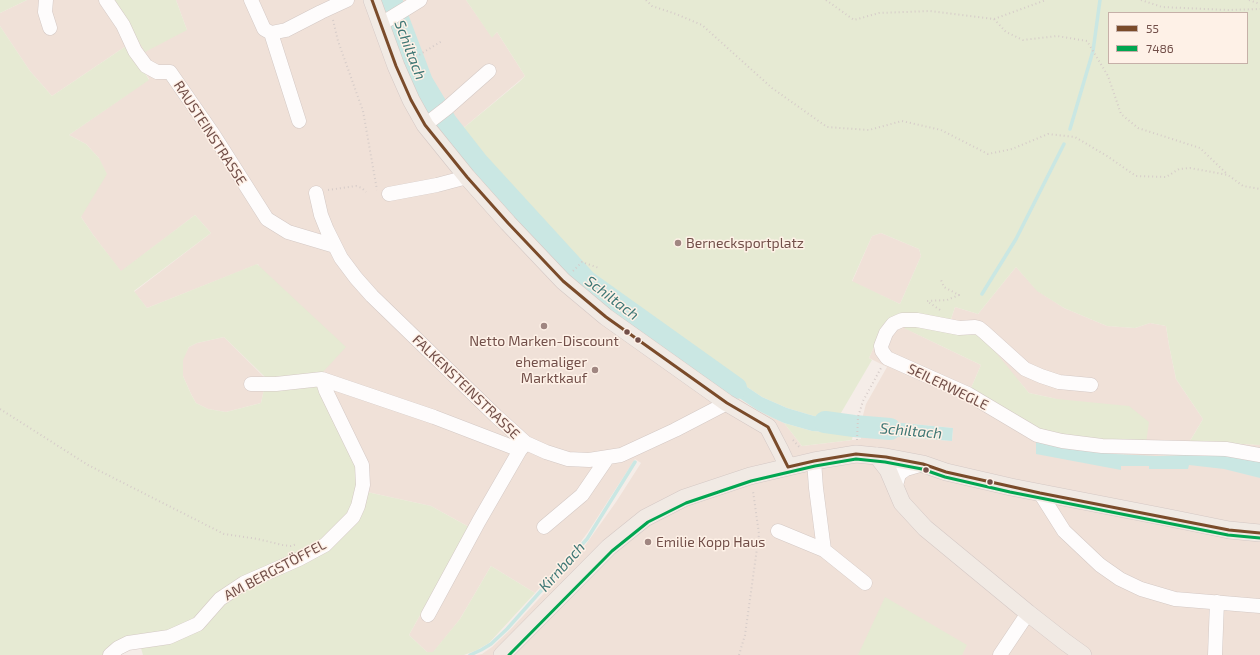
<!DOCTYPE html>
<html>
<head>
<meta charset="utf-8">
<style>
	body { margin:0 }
	#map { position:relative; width:1260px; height:655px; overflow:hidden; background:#f5ede8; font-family:"Exo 2",sans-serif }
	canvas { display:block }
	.legend { position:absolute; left:1108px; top:12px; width:140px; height:52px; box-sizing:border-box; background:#fef1e7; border:1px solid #c6b0a8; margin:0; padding:5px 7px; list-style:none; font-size:12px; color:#724f49 }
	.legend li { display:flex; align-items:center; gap:8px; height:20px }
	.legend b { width:20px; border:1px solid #c6b0a8 }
</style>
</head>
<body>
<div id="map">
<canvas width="1260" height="655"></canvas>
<ul class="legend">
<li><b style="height:5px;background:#7a4b2a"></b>55</li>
<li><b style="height:5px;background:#00a651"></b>7486</li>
</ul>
</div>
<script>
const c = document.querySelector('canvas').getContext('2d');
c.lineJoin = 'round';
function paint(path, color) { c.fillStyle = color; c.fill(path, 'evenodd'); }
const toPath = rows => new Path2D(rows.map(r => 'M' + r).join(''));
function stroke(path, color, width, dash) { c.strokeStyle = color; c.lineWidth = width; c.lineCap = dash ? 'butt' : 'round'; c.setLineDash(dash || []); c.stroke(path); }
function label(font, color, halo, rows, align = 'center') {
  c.font = font + ' "Exo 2",sans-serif'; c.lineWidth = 3; c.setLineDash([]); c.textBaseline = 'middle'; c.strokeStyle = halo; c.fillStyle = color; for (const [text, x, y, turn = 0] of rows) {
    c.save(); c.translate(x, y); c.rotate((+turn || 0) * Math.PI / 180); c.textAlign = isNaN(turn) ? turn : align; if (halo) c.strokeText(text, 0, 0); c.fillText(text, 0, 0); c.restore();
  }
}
const residential = toPath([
	[27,0,114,0,187,30,176,0,383,0,410,74,422,101,435,120,520,221,573,277,603,301,741,400,757,410,784,423,802,446,861,439,861,434,952,441,953,428,862,419,866,404,887,367,869,358,878,338,895,315,915,313,931,316,950,322,955,307,978,314,1016,267,1038,291,1064,308,1107,326,1135,328,1150,323,1166,326,1169,345,1176,379,1203,419,1190,441,1260,445,1260,655,477,655,482,654,492,647,510,630,574,561,616,502,641,463,635,459,588,532,573,552,535,593,491,566,460,619,433,653,427,652,409,635,469,527,431,506,367,492,258,264,147,308,134,292,211,233,195,215,121,272,94,236,81,217,99,158,86,144,69,135,149,79,129,44,52,96,30,71,0,26,0,13],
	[904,328,1019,381,1029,393,1057,399,971,388,981,365],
	[397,0,466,0,492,37,497,32,525,76,461,130,435,96,422,71,410,40,404,16],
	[881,233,919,249,921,256,900,304,852,282,872,236],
	[224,337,265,378,264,389,261,403,226,412,208,409,196,403,191,394,183,376,182,360,189,347,197,343]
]);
const green = toPath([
	[0,0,27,0,0,13],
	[114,0,176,0,187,30,145,52],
	[466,0,1260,0,1260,445,1190,441,1203,419,1176,379,1169,345,1166,326,1150,323,1135,328,1107,326,1064,308,1037,291,1016,267,978,314,955,307,950,322,931,316,915,313,895,315,878,338,869,358,872,360,838,418,814,416,787,408,762,397,716,366,596,280,461,130,519,82,525,76,497,32,492,38],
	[1109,13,1247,13,1247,63,1109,63],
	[881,233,919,249,921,256,900,304,852,281,872,236],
	[0,26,30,71,52,96,129,44,149,80,69,135,86,144,99,158,107,174,81,217,94,236,121,271,195,215,211,233,134,291,147,308,257,264,346,347,322,373,367,492,431,506,469,527,409,635,427,652,433,652,460,619,491,566,535,593,489,643,477,650,464,655,143,655,140,645,115,655,0,655],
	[224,337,265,377,264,389,261,403,226,412,208,409,196,403,191,394,183,376,183,360,189,347,197,343],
	[909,325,974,333,984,338,1029,393,1057,399,1129,406,1149,422,1146,443,1087,441,1050,433,1024,422,971,388,981,365,904,328],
	[784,423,812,431,853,434,852,440,802,446],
	[885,597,967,645,962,655,858,655]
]);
const water = toPath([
	[716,366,762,397,787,408,814,416,854,420,853,434,812,431,784,423,773,418,757,410,708,377],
	[862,419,953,428,952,441,861,434],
	[1036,442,1115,454,1156,456,1226,454,1260,461,1260,478,1224,469,1189,465,1188,469,1149,469,1149,466,1121,466,1121,470,1036,454]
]);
const stream = toPath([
	[1070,129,1093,51,1100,0],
	[982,294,1016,239,1064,144],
	[470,655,481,650,491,644,507,629,587,539,635,462]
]);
const river = toPath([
	[391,0,422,82,446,122,478,163,586,281,736,388],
	[825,422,854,426,890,429]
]);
const path = toPath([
	[646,0,652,6,676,14,702,25,772,88,827,127,869,130,902,121,941,130,988,154,1012,149,1048,134,1075,137,1107,156,1136,176,1166,177,1179,169,1190,168,1228,175,1243,186,1260,189],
	[826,0,854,20,879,13,930,11,994,19,1046,0],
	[1141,0,1162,7,1228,10,1260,9],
	[1249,0,1260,4],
	[994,19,1006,32,1023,40,1057,36,1087,41,1108,76,1121,114,1138,128,1200,148,1227,174],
	[333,20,338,41,363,111,377,190],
	[409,61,442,41],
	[328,190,356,186,362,188,366,192],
	[573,271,582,262,599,268],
	[940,310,927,301,947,300,959,295,944,287,941,280],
	[0,409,88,465,224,534,258,539,282,545,291,546,297,544],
	[793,440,801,449],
	[857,440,858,417,863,401,881,368],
	[739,655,745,635,759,534,753,491]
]);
const minor = toPath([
	[46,0,45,12,50,28],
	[106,0,123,25,135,51,146,66,157,72,170,72,213,134,267,219,288,232,335,246],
	[251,0,264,29,271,33,299,121],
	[381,24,420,0],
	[271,33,286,30,321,12,347,0],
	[425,125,447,108,489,71],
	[316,193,321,215,327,230,341,258,356,278,372,296,496,416,526,443,546,452,568,459,589,460,621,455,675,430,727,403],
	[389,194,437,185,467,177],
	[251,384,276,384,322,379],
	[1091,385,1059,382,1041,376,1025,369,984,332,979,328,975,327,959,328,917,320,902,320,893,324,886,333,881,346,882,351,887,358,968,394,1037,435,1062,441,1102,446,1226,449,1260,455],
	[814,461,816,488,824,550],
	[895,489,899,474,906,469,923,464],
	[1040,493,1064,531,1100,565,1120,579,1141,589,1175,599,1260,606],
	[544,527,582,495,608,457],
	[778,531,824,550,865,583],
	[428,615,479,521,520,450],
	[110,655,118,648,128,643,169,637,198,624,220,599,244,583,299,559,325,545,353,517,358,506,363,485,362,465,326,391,322,379,434,417,520,450,526,443],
	[1000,655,1028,613],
	[1215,655,1217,602]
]);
const major = toPath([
	[372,0,396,66,411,100,425,125,467,177,508,223,563,281,606,317,727,403,768,427,781,452,788,467],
	[877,456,888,470,902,503,925,528,1028,613,1065,642,1083,655],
	[502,655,609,547,645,518,684,498,750,476,814,461,856,454,886,457,923,464,946,472,1011,487,1170,518,1229,530,1260,533]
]);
const bus1 = toPath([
	[372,0,396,66,411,100,425,125,467,177,508,223,563,281,606,317,727,403,768,427,788,467,814,461,856,454,886,457,923,464,946,472,1040,493,1229,530,1260,533]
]);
const bus2 = toPath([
	[509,655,612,551,648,522,686,503,751,481,815,466,856,459,885,462,922,469,945,477,1010,492,1228,535,1260,538]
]);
const markers = [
	[678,243,4,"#a08681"],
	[544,326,4,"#a08681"],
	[627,332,3.5,"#724f49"],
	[638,340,3.5,"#724f49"],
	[595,370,4,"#a08681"],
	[926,470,3.5,"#724f49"],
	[990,482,3.5,"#724f49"],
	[648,542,4,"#a08681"]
];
const streetNames = [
	["RAUSTEINSTRASSE",210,133,57],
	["FALKENSTEINSTRASSE",466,387,44],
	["SEILERWEGLE",948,387,26],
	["AM BERGSTÖFFEL",275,570,-28]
];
const poiNames = [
	["Bernecksportplatz",686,243],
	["Netto Marken-Discount",544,341,"center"],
	["ehemaliger",587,362,"right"],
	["Marktkauf",587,378,"right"],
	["Emilie Kopp Haus",656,542]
];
const waterNames = [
	["Schiltach",410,50,69],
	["Schiltach",612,298,37],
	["Schiltach",911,431,5],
	["Kirnbach",562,567,-48]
];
paint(residential, '#f0e1d8');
paint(green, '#e6ead3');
paint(water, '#cae7e3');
stroke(stream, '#cae7e3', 3.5);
stroke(river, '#cae7e3', 22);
stroke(minor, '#d4c9c5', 15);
stroke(major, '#d4c8c5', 18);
stroke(path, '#d6ccc9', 2, [1, 3]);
stroke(minor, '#fefcfc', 14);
stroke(major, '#f1eae4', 17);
stroke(bus1, '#7a4b2a', 3);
stroke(bus2, '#00a651', 3);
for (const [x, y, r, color] of markers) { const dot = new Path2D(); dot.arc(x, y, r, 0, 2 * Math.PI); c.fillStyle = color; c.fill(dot); stroke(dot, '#fef1e7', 1.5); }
label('14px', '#724f49', '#fef1e7', streetNames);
label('14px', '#724f49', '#fef1e7', poiNames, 'left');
label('italic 15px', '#3e7775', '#fef1e7', waterNames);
</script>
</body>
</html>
